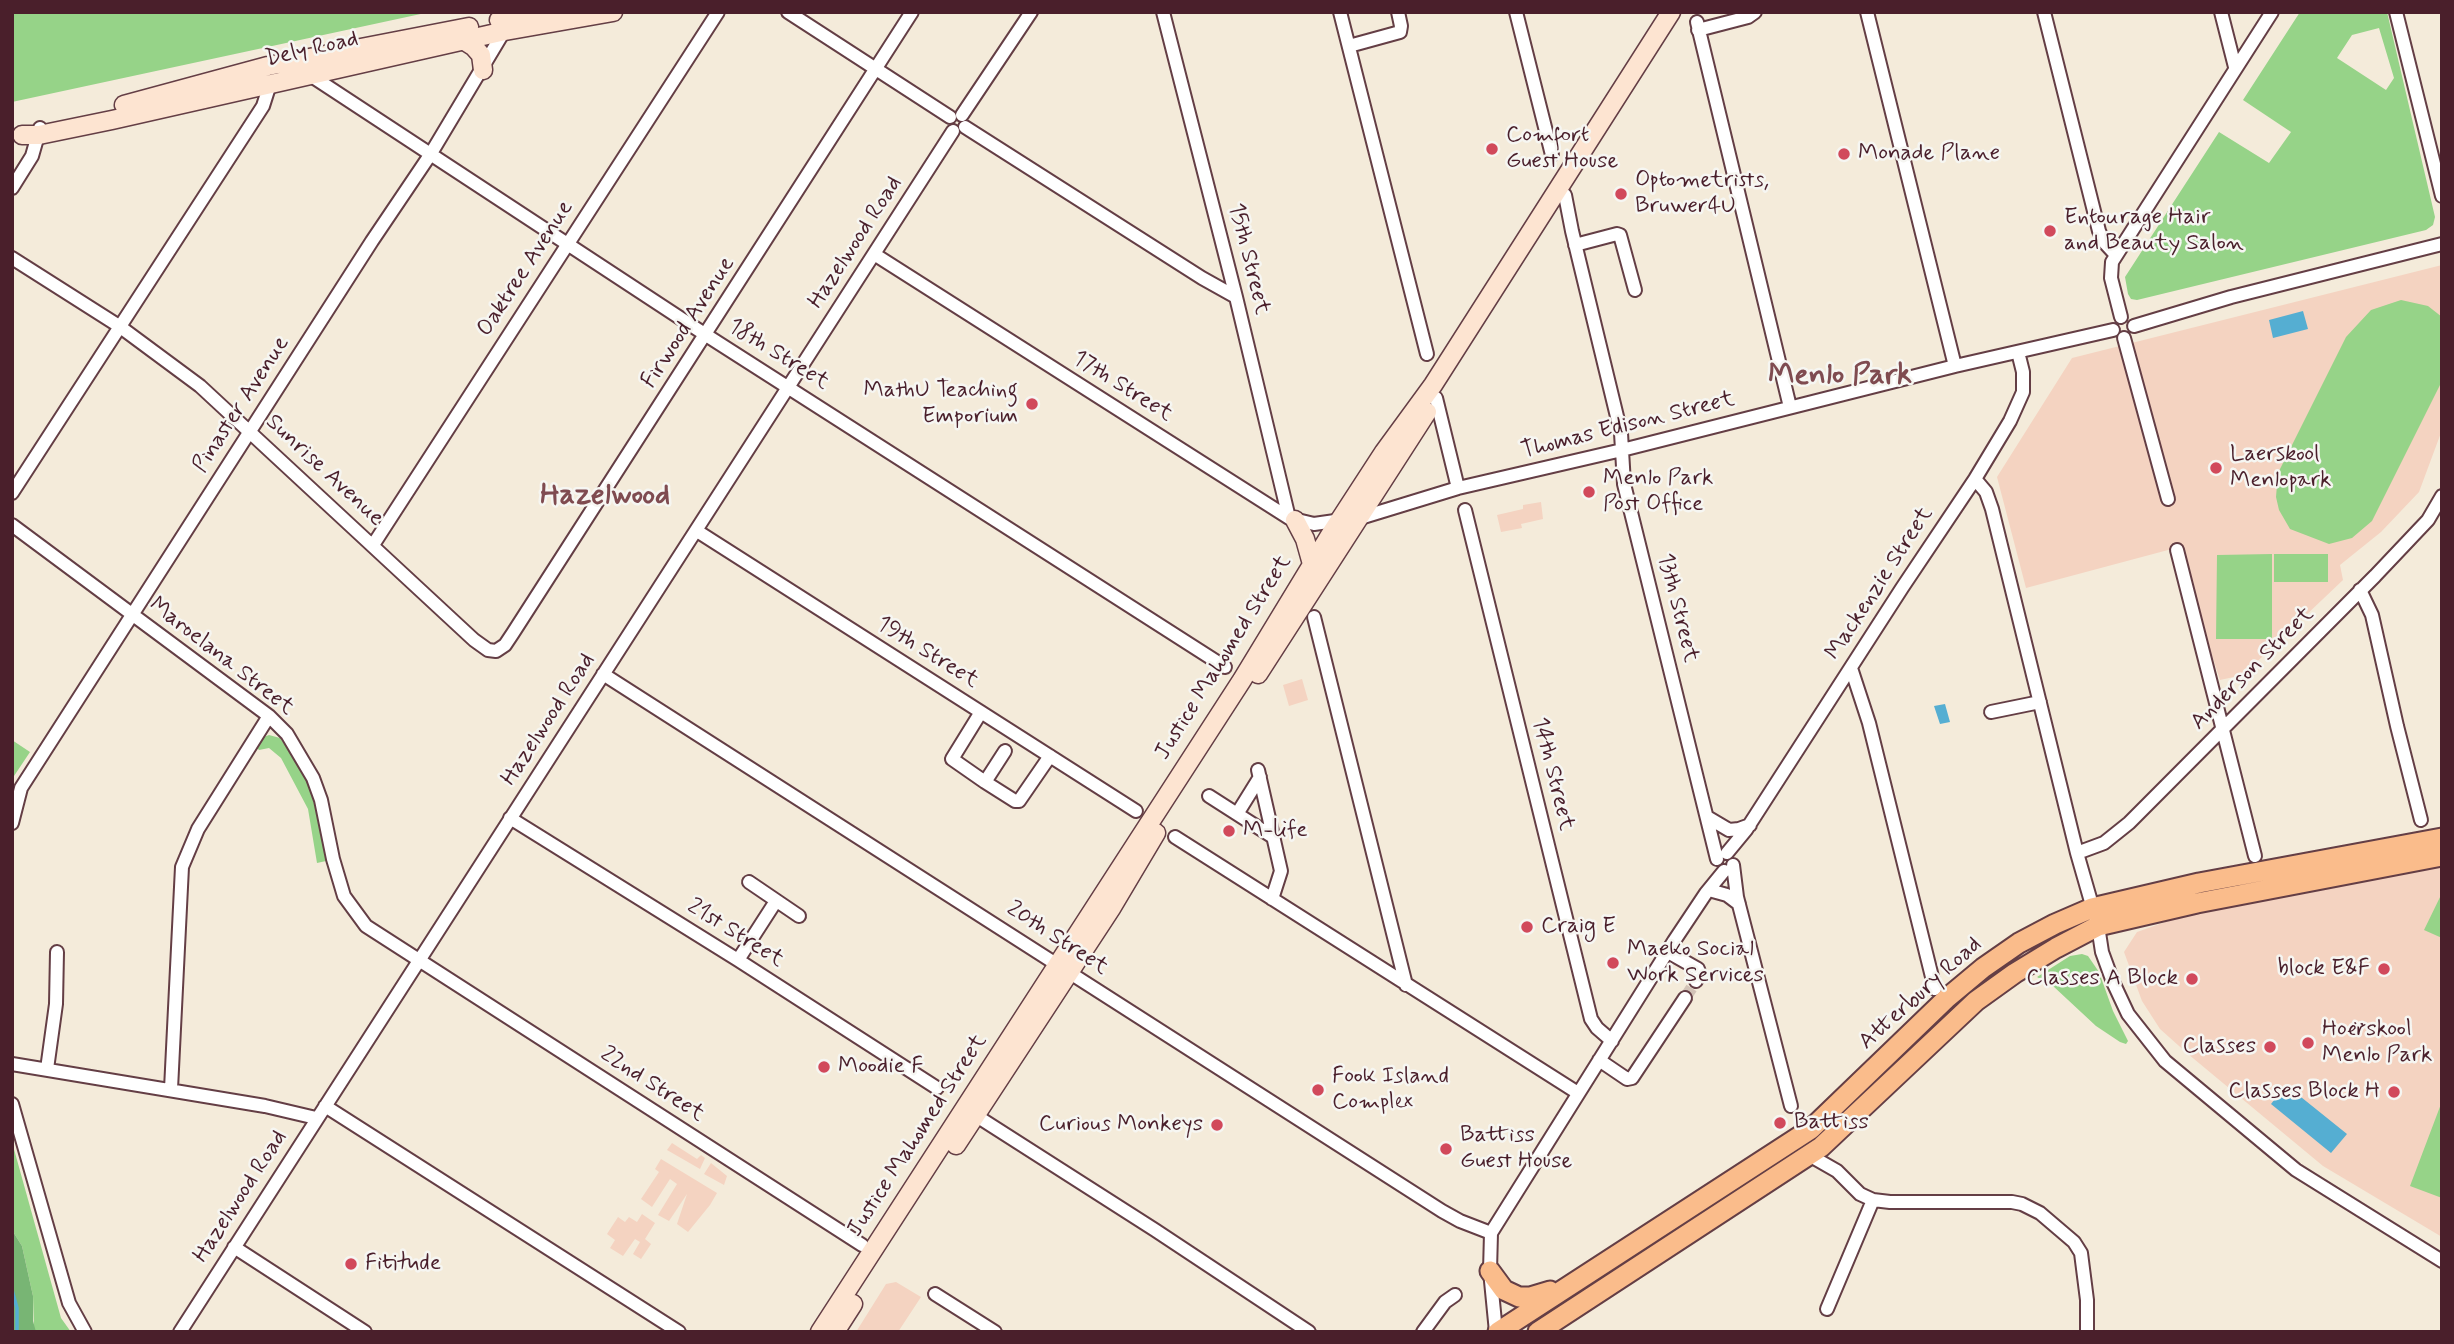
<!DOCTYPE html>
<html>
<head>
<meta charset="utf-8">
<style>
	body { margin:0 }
	#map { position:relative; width:2454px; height:1344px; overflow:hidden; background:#f4ebda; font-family:Mynerve,sans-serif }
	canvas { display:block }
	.frame { position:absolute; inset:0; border:14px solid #4a1f2b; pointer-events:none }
</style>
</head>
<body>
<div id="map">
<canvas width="2454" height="1344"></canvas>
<div class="frame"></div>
</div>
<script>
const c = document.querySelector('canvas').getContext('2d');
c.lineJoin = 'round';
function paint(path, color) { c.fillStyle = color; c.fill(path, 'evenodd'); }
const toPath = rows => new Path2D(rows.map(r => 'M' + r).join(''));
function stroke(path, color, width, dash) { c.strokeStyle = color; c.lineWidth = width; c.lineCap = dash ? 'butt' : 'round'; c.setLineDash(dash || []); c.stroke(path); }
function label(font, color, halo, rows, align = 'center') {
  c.font = font + ' Mynerve,sans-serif'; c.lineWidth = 5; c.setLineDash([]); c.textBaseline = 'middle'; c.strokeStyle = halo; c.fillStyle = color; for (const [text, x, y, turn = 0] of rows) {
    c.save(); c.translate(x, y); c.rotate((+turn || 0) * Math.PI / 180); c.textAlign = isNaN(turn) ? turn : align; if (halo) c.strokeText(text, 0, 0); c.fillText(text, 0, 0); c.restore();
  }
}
const built = toPath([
	[2442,265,2442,430,2419,492,2381,532,2340,565,2343,580,2243,675,2220,680,2207,640,2183,546,2026,588,1997,477,2072,358],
	[1541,502,1543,519,1521,524,1522,528,1501,532,1497,515,1523,509,1523,505],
	[1302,679,1308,700,1289,706,1283,685],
	[2442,866,2442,1237,2323,1166,2188,1054,2160,1029,2142,1001,2124,952,2137,932,2191,913],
	[672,1143,697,1159,701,1155,705,1158,700,1169,667,1150],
	[661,1159,717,1193,710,1205,688,1232,677,1224,687,1194,669,1221,658,1215,677,1184,670,1179,652,1207,641,1199,659,1172,655,1169],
	[711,1163,727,1176,724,1185,704,1174],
	[642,1214,655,1223,645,1239,651,1244,641,1259,633,1254,640,1242,635,1239,623,1256,610,1248,615,1240,607,1234,618,1217,625,1222,629,1217,637,1222],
	[896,1282,921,1297,898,1332,856,1332,886,1284]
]);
const green = toPath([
	[12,12,430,12,12,102],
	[2300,12,2387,12,2435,217,2433,225,2426,230,2137,300,2131,299,2128,294,2125,277,2219,132,2269,163,2291,132,2243,100],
	[2379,28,2394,78,2386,90,2337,58,2352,35],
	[2401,300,2428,306,2442,317,2442,381,2372,521,2352,538,2329,544,2290,529,2279,510,2276,497,2278,473,2346,337,2371,310],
	[2272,554,2272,639,2216,639,2217,555],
	[2274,554,2328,554,2328,582,2274,582],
	[269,735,280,738,301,769,311,788,326,861,317,863,308,809,281,758,269,748,259,750,257,748,264,737],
	[12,740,30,752,12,779],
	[2442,893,2442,938,2424,930],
	[2082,954,2088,956,2099,972,2113,1011,2128,1041,2126,1044,2120,1042,2096,1026,2053,986,2037,977,2070,956],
	[2441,1104,2442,1104,2442,1198,2410,1186],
	[12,1142,61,1318,71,1332,36,1332,34,1330,33,1296,22,1246,12,1230]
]);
const forest = toPath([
	[12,1230,22,1246,33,1296,33,1321,36,1332,12,1332]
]);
const water = toPath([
	[2303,311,2308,329,2273,338,2269,320],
	[1945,704,1950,722,1940,724,1934,706],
	[2286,1085,2347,1134,2331,1153,2271,1104]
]);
const stream = toPath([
	[12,1290,17,1308,17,1332]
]);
const streetTunnel = toPath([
	[1685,998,1696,981]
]);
const street = toPath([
	[788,12,950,117],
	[1163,12,1236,297,1289,518],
	[1340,12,1427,354],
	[1516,12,1552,155],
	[1867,12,1955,366],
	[2044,12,2099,231,2104,242,2116,255],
	[2221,12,2235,67],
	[2396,12,2442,196],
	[1697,22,1790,407],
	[1698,30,1748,17,1755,12],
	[1349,46,1400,32,1401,26,1398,12],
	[310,75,706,335,1225,667],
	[962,115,1031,12],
	[965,127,1202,278,1236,297],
	[12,188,32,156,40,128],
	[1565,195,1572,231,1621,433,1624,484,1717,859],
	[1575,245,1617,234,1620,235,1635,290],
	[874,254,1289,518,1314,524,1342,520],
	[12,258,119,326,200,386,474,640,488,650,496,651,505,645,513,633,912,12],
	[2121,317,2111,278,2112,262,2272,12],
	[2134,326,2231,297,2442,244],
	[2124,338,2168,499],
	[1436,398,1458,488],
	[1975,479,1986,492,1992,509,2077,853,2098,926,2102,952,2113,982,2128,1014,2165,1061,2296,1170,2442,1261],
	[12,493,263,106,270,84],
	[1465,510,1591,1019,1597,1028,1612,1041],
	[1360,518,1458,488,1622,450,1955,366,2113,330],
	[12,525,269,716,287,734,313,778,321,800,333,859,344,896,366,926,862,1245],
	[697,531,1136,811],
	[373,545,718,12],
	[2177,550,2255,856],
	[2360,590,2372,615,2397,726,2421,820],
	[1314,617,1406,985],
	[1851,668,1869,723,1935,989],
	[603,674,1442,1211,1460,1221,1491,1233],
	[981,712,952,759,985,782,1015,801,1019,801,1050,756],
	[1991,712,2040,702],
	[1258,770,1281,871,1272,899],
	[985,782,1005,751],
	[1209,796,1273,837],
	[1237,814,1260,777],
	[1707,817,1729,830,1739,829,1750,825],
	[510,818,738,960,937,1088],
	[12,823,21,788,372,241,430,155,506,28],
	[1175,837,1578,1093],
	[1727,853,1746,830,1902,588,1975,479,2010,421,2023,392,2023,372,2018,352],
	[2077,853,2104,843,2129,823,2375,576,2428,520,2442,496],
	[1733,865,1737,897,1791,1106],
	[749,882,799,916],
	[1709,890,1727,895,1739,904],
	[1668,952,1698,969,1699,973,1696,981],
	[738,960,776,901],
	[1599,1060,1627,1079,1632,1078,1685,998],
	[12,1064,265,1106,316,1118],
	[47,1069,56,1004,57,952],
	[171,1089,182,867,198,829,269,716],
	[12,1104,69,1303,85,1332],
	[325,1106,679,1332],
	[975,1115,1155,1230,1309,1332],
	[1809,1155,1837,1171,1860,1194,1873,1200,1890,1202,2012,1202,2022,1204,2040,1213,2074,1242,2081,1253,2087,1300,2087,1332],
	[234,1247,365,1332],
	[935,1294,995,1332],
	[1827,1309,1873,1200],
	[180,1332,953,131],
	[1423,1332,1445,1302,1455,1295],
	[1496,1332,1490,1271,1491,1233,1674,941,1706,893,1724,871]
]);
const secondary = toPath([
	[499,20,541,12],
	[463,40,474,47,481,55,483,70],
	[124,105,268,66,469,27],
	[22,135,39,135,112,120,505,31,613,12],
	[1295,520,1305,539,1312,564],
	[1258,674,1427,412],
	[956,1145,1112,907,1156,833],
	[820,1332,1242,680,1332,532,1384,452,1433,385,1671,12],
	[835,1332,853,1304]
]);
const primary = toPath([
	[1490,1271,1504,1290,1519,1297,1530,1297,1550,1291],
	[1498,1332,1811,1129,1947,998,1983,968,2019,943,2055,924,2092,908,2199,883,2442,838],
	[1538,1332,1821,1147,1976,1001,2015,973,2056,948,2098,926,2197,903,2442,856]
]);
const markers = [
	[1492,149,7,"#d1495b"],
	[1844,154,7,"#d1495b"],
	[1621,194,7,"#d1495b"],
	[2050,231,7,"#d1495b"],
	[1032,404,7,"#d1495b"],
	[2216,468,7,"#d1495b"],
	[1589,492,7,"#d1495b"],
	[1229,831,7,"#d1495b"],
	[1527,927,7,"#d1495b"],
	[1613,963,7,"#d1495b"],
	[2384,969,7,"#d1495b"],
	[2192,979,7,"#d1495b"],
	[2308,1043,7,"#d1495b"],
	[2270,1047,7,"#d1495b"],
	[824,1067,7,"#d1495b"],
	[1318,1090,7,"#d1495b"],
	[2394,1092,7,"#d1495b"],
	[1780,1123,7,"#d1495b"],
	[1217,1125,7,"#d1495b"],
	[1446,1149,7,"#d1495b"],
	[351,1264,7,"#d1495b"]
];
const streetNames = [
	["Dely Road",312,50,-13],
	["Hazelwood Road",856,243,-57],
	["15th Street",1248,259,76],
	["Oaktree Avenue",526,269,-57],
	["Firwood Avenue",689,323,-57],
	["18th Street",778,355,32],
	["17th Street",1122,387,32],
	["Pinaster Avenue",242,405,-57],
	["Thomas Edison Street",1628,426,-14],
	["Sunrise Avenue",324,471,43],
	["Mackenzie Street",1880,584,-57],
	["13th Street",1677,608,76],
	["19th Street",927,653,32],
	["Maroelana Street",221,657,38],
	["Justice Mahomed Street",1224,658,-58],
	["Anderson Street",2253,669,-45],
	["Hazelwood Road",549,720,-57],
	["14th Street",1552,774,76],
	["21st Street",735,934,32],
	["20th Street",1057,939,33],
	["Atterbury Road",1921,994,-42],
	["22nd Street",652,1085,33],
	["Justice Mahomed Street",918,1136,-57],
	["Hazelwood Road",241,1197,-57]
];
const poiNames = [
	["Comfort",1506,136],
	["Guest House",1506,162],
	["Monade Plane",1858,154],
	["Optometrists,",1635,181],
	["Bruwer4U",1635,207],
	["Entourage Hair",2064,218],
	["and Beauty Salon",2064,244],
	["MathU Teaching",1018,391,"right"],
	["Emporium",1018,417,"right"],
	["Laerskool",2230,455],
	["Menlopark",2230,481],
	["Menlo Park",1603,479],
	["Post Office",1603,505],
	["M-life",1243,831],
	["Craig E",1541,927],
	["Maeko Social",1627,950],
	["Work Services",1627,976],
	["block E&F",2370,969,"right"],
	["Classes A Block",2178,979,"right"],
	["Hoërskool",2322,1030],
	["Menlo Park",2322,1056],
	["Classes",2256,1047,"right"],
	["Moodie F",838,1067],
	["Fook Island",1332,1077],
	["Complex",1332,1103],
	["Classes Block H",2380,1092,"right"],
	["Battiss",1794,1123],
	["Curious Monkeys",1203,1125,"right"],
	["Battiss",1460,1136],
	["Guest House",1460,1162],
	["Fititude",365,1264]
];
const districtNames = [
	["Menlo Park",1840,377],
	["Hazelwood",605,497]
];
paint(built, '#f4d3c1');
paint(green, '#96d388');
paint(forest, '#78b574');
paint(water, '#55aed2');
stroke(stream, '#55aed2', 3.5);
stroke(streetTunnel, '#d2c2b7', 12, [12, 6]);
stroke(street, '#643e45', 16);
stroke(secondary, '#643e45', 21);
stroke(primary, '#643e45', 23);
stroke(street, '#fff', 12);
stroke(secondary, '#fde4d1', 18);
stroke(primary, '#fabc8b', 19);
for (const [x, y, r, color] of markers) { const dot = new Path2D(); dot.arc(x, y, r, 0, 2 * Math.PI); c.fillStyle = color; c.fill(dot); stroke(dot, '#f6f6f2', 2.5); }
label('23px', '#4a1f2b', '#f6f6f2', streetNames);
label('23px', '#4a1f2b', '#f6f6f2', poiNames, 'left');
label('bold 30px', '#7f4b50', '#f6f6f2', districtNames);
</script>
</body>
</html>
